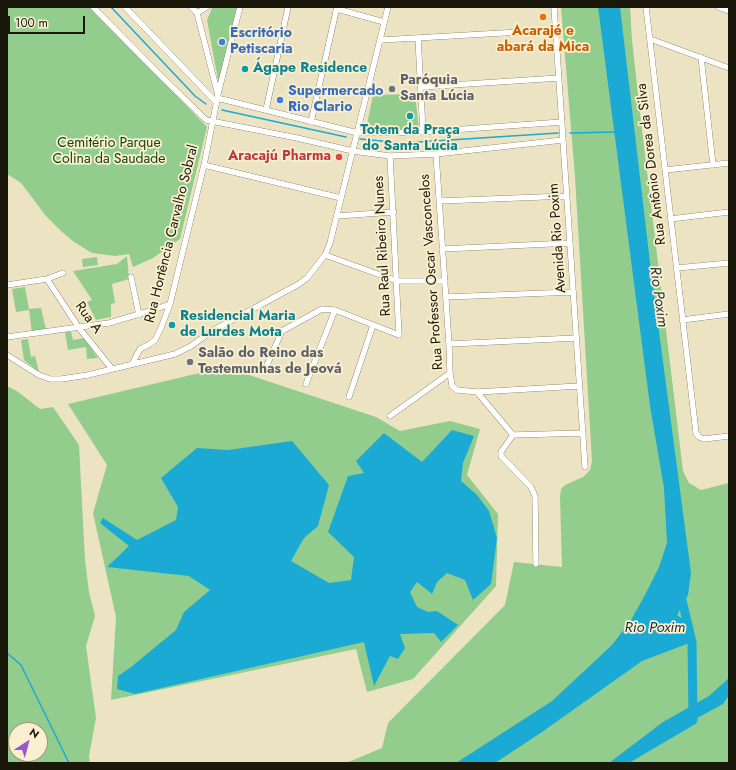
<!DOCTYPE html>
<html>
<head>
<meta charset="utf-8">
<style>
	body { margin:0 }
	#map { position:relative; width:736px; height:770px; overflow:hidden; background:#ece3c3; font-family:Jost,sans-serif }
	canvas { display:block }
	.frame { position:absolute; inset:0; border:8px solid #1a170b; pointer-events:none }
	.north { position:absolute; left:8px; top:722px; width:40px; height:40px; box-sizing:border-box; background:#faf0d0; border:1px solid #a09981; border-radius:50%; rotate:36deg; font-size:11px; font-weight:700; line-height:16px; text-align:center; color:#1a170b }
	.north::after { content:''; display:block; margin:auto; width:14px; height:18px; background:#9859d0; clip-path:polygon(50% 0,100% 100%,50% 72%,0 100%) }
	.scale { position:absolute; left:8px; top:16px; width:77px; height:18px; box-sizing:border-box; border:2px solid #1a170b; border-top:0; padding-left:5px; font-size:12px; line-height:14px; white-space:nowrap; color:#1a170b; -webkit-text-stroke:3px #faf0d0; paint-order:stroke }
</style>
</head>
<body>
<div id="map">
<canvas width="736" height="770"></canvas>
<div class="frame"></div>
<div class="north">N</div>
<div class="scale">100 m</div>
</div>
<script>
const c = document.querySelector('canvas').getContext('2d');
c.lineJoin = 'round';
function paint(path, color) { c.fillStyle = color; c.fill(path, 'evenodd'); }
const toPath = rows => new Path2D(rows.map(r => 'M' + r).join(''));
function stroke(path, color, width, dash) { c.strokeStyle = color; c.lineWidth = width; c.lineCap = dash ? 'butt' : 'round'; c.setLineDash(dash || []); c.stroke(path); }
function label(font, color, halo, rows, align = 'center') {
  c.font = font + ' Jost,sans-serif'; c.lineWidth = 3.5; c.setLineDash([]); c.textBaseline = 'middle'; c.strokeStyle = halo; c.fillStyle = color; for (const [text, x, y, turn = 0] of rows) {
    c.save(); c.translate(x, y); c.rotate((+turn || 0) * Math.PI / 180); c.textAlign = isNaN(turn) ? turn : align; if (halo) c.strokeText(text, 0, 0); c.fillText(text, 0, 0); c.restore();
  }
}
const green = toPath([
	[7,7,92,7,207,127,180,239,153,258,133,267,129,254,115,256,92,253,74,242,61,231,46,216,21,183,7,174],
	[214,7,238,7,219,85,207,20,212,8],
	[561,7,630,7,632,40,640,113,683,471,689,483,701,490,729,483,729,763,346,763,382,748,388,723,505,605,514,562,562,567,560,497,561,489,565,485,583,477,590,470,592,461,575,177],
	[415,94,419,129,380,130,366,129,373,95],
	[127,256,129,279,112,284,115,303,111,304,111,317,96,320,87,302,92,300,73,271,117,264],
	[97,257,98,265,83,267,82,259],
	[25,287,29,309,41,308,46,330,32,333,29,310,16,312,12,289],
	[65,332,71,332,73,340,84,338,98,358,87,359,86,347,68,350],
	[28,339,31,357,35,356,39,372,24,360,21,340],
	[225,367,376,417,400,431,450,421,480,429,467,475,498,514,496,586,413,679,367,692,356,649,111,700,116,617,93,513,107,465,68,404],
	[7,386,17,391,40,409,53,407,79,445,85,560,89,592,95,616,86,646,96,718,89,756,90,763,7,763],
	[16,730,40,730,40,754,16,754]
]);
const water = toPath([
	[598,7,620,7,651,271,691,573,688,595,677,615,687,622,692,642,642,661,542,732,495,763,456,763,552,701,612,645,631,620,646,593,659,567,667,543,664,488,650,406],
	[452,430,474,436,463,463,461,481,477,495,489,511,497,538,491,584,473,600,465,580,447,573,437,582,432,594,417,582,410,592,417,607,428,612,437,611,458,625,441,642,434,633,400,634,405,648,398,659,390,656,374,686,364,642,135,694,117,689,118,676,131,667,176,630,184,612,210,590,189,576,107,567,129,546,100,523,103,518,137,540,176,520,178,507,161,478,197,448,228,450,292,441,329,485,318,526,304,538,291,561,329,583,351,580,354,557,328,532,348,476,364,473,356,461,384,433,422,462],
	[729,678,729,695,723,704,655,741,619,763,609,763,663,722,709,696]
]);
const stream = toPath([
	[111,7,195,96,206,104],
	[222,110,346,137],
	[570,133,616,132],
	[360,139,403,143,558,133],
	[7,653,21,665,69,763]
]);
const river = toPath([
	[620,763,693,720,692,642,680,592]
]);
const minor = toPath([
	[93,7,158,73,206,120,297,138,353,151,390,156,436,154,563,140],
	[125,7,216,102],
	[554,7,585,467],
	[646,7,696,433,699,437,704,439,729,436],
	[718,7,729,11],
	[337,9,384,22],
	[197,13,207,7],
	[418,38,423,132],
	[650,39,729,68],
	[381,40,555,30],
	[701,57,713,165],
	[421,87,559,78],
	[218,94,240,7],
	[217,98,358,133,423,132,562,122],
	[266,110,288,7],
	[311,122,337,7],
	[436,154,449,344,450,373,452,386,457,390,477,392,579,386],
	[204,165,341,198],
	[665,170,729,163],
	[439,201,567,196],
	[337,216,394,212],
	[670,219,729,212],
	[442,249,570,243],
	[325,255,397,281,445,281],
	[677,268,729,263],
	[131,277,139,315],
	[47,279,79,328,112,369],
	[7,285,47,279,63,273],
	[446,297,573,292],
	[682,320,729,314],
	[7,337,109,323,153,310,170,304],
	[449,344,576,338],
	[7,355,39,375,50,379,61,379,88,375,175,354,191,346,212,331,299,284,307,278,325,255,330,243,388,7],
	[132,364,140,349,150,344,155,340,161,328,170,304,204,165,218,95,197,13,191,7],
	[267,365,282,331,322,309,335,310,399,335,390,156],
	[306,384,335,310],
	[477,392,513,435],
	[349,397,373,325],
	[390,416,450,373],
	[513,435,501,452,501,456,531,487,535,496,536,564],
	[513,435,583,433]
]);
const markers = [
	[543,17,4,"#e8710a"],
	[222,42,4,"#3f7fe0"],
	[245,69,4,"#0f9aa8"],
	[392,89,4,"#6b7280"],
	[280,100,4,"#3f7fe0"],
	[410,116,4,"#0f9aa8"],
	[339,157,4,"#e0444e"],
	[172,325,4,"#0f9aa8"],
	[190,362,4,"#6b7280"]
];
const foodNames = [
	["Acarajé e",543,32],
	["abará da Mica",543,48]
];
const shopNames = [
	["Escritório",230,34],
	["Petiscaria",230,50],
	["Supermercado",288,92],
	["Rio Clario",288,108]
];
const cultureNames = [
	["Ágape Residence",253,69],
	["Totem da Praça",410,131,"center"],
	["do Santa Lúcia",410,147,"center"],
	["Residencial Maria",180,317],
	["de Lurdes Mota",180,333]
];
const worshipNames = [
	["Paróquia",400,81],
	["Santa Lúcia",400,97],
	["Salão do Reino das",198,354],
	["Testemunhas de Jeová",198,370]
];
const parkNames = [
	["Cemitério Parque",109,144],
	["Colina da Saudade",109,160]
];
const healthNames = [
	["Aracajú Pharma",331,157]
];
const streetNames = [
	["Rua Antônio Dorea da Silva",652,164,-97],
	["Rua Hortência Carvalho Sobral",172,234,-76],
	["Avenida Rio Poxim",558,238,-94],
	["Rua Raul Ribeiro Nunes",383,246,-93],
	["Rua Professor Oscar Vasconcelos",432,272,-94],
	["Rua A",88,318,54]
];
const waterNames = [
	["Rio Poxim",658,297,82],
	["Rio Poxim",655,628]
];
paint(green, '#92cd8e');
paint(water, '#1baad4');
stroke(stream, '#1baad4', 1.5);
stroke(river, '#1baad4', 9);
stroke(minor, '#665d41', 6);
stroke(minor, '#fff', 5.5);
for (const [x, y, r, color] of markers) { const dot = new Path2D(); dot.arc(x, y, r, 0, 2 * Math.PI); c.fillStyle = color; c.fill(dot); stroke(dot, '#faf0d0', 1.5); }
label('bold 14px', '#c56008', '#faf0d0', foodNames);
label('bold 14px', '#366cbe', '#faf0d0', shopNames, 'left');
label('bold 14px', '#0d838f', '#faf0d0', cultureNames, 'left');
label('bold 14px', '#5b616d', '#faf0d0', worshipNames, 'left');
label('14px', '#124211', '#faf0d0', parkNames);
label('bold 14px', '#be3a42', '#faf0d0', healthNames, 'right');
label('14px', '#1a170b', '#faf0d0', streetNames);
label('italic 15px', '#1c3139', '#faf0d0', waterNames);
</script>
</body>
</html>
